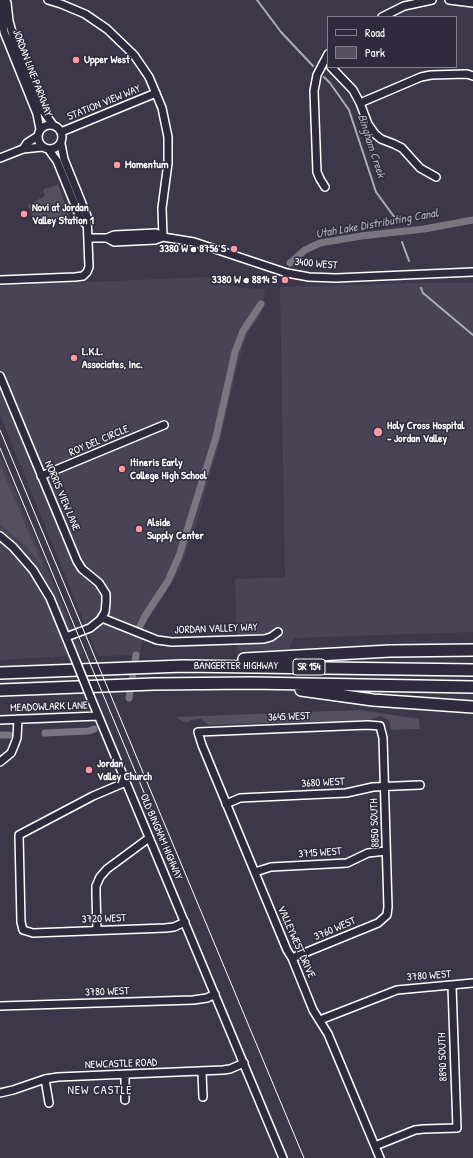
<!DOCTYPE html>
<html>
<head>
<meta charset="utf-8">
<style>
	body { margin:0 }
	#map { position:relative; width:473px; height:1158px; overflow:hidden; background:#3c3749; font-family:"Patrick Hand",sans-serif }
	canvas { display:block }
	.legend { position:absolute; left:327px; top:16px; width:130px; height:52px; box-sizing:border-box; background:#2f2a3d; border:1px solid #827f8b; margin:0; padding:5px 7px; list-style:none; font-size:12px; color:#fff }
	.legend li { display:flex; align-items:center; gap:8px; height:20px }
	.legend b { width:20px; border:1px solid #827f8b }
</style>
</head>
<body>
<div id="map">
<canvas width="473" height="1158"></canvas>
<ul class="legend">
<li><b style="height:5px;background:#2f2a3d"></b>Road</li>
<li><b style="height:11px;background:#555060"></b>Park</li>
</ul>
</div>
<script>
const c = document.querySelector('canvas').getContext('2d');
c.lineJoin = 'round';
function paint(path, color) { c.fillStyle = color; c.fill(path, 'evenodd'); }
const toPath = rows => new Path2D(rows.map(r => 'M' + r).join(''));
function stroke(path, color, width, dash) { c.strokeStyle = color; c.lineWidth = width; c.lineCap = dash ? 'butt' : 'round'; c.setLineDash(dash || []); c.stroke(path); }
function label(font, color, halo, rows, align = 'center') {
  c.font = font + ' "Patrick Hand",sans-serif'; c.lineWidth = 3; c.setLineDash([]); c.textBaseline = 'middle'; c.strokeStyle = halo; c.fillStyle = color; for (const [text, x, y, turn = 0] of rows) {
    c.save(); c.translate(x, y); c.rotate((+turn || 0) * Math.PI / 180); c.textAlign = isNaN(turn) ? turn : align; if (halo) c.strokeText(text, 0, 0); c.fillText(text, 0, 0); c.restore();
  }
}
const built = toPath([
	[206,277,227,285,243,288,265,289,261,315,249,330,240,356,219,444,197,522,180,570,152,614,144,625,140,655,98,656,0,415,0,286],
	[413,283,473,283,473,632,294,638,289,649,237,651,235,579,285,577,280,287],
	[0,455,71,626,84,655,0,660]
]);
const green = toPath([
	[58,184,71,221,38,222,33,219,28,205,45,196,43,191,45,188,50,188],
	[0,465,44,569,27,547,0,524],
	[360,710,419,719,420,729,391,730,390,723,388,720,381,716,368,720,209,725,201,719,196,719,191,720,186,723,176,717]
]);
const stream = toPath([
	[257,0,281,32,313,66],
	[324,77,330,83,349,110,376,192,398,222],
	[402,242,409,261],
	[421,288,423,293,473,335]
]);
const canal = toPath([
	[290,263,305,250,320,243,361,236,424,229,473,220],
	[140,626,145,616,168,581,179,556,216,437,235,352,243,331,261,304],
	[129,698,136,655],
	[45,733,89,731,94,729],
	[0,735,9,735]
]);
const minor = toPath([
	[2,0,1,10,4,32,37,114,40,129],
	[6,0,7,3,9,21,14,39,43,111,53,125],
	[48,0,61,4,85,14,107,29,134,55,149,77,162,108,168,137,168,163,162,208,163,237],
	[449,0,473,3],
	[382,17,404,6,432,0],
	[331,67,353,90,360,103,368,124,375,134,381,139,394,144,402,148,420,168,436,177],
	[360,103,421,77,431,75,467,74,473,76],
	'38 137a12 12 0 1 1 24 0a12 12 0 1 1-24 0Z',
	[61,132,156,93],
	[23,149,27,143,38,136],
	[49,150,57,161,81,220,87,225],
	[0,158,23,149,42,147],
	[325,187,320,179,317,172,314,91,317,75,328,54],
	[88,238,107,238,114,242,155,240,163,237],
	[107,238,114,235,156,233,163,237,194,242,287,273,309,277,336,278,473,272],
	[0,280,75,277,83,276,87,272,89,267,87,216,64,159,61,144],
	[0,376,77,561,82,569,99,583,106,594,106,602,105,612,100,620,90,628,66,637],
	[41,476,164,425],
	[0,536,13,547,33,570,50,598,73,654],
	[102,618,157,640,172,642,264,639,271,637,278,632],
	[90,696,283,1158],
	[0,720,98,716],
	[0,762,11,753,14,746,17,738,18,719],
	[126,782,93,796,19,835,21,922,23,930,33,933,165,928,174,927,185,922],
	[226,804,240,798,346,793,373,787,420,785],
	[255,872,271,867,347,863,368,853,386,851],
	[97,930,96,894,96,886,100,877,107,869,149,838],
	[292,958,378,923,387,915,388,907,383,738,380,726,368,725,198,732,202,745,287,950,292,958,313,1010,328,1034,380,1158],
	[0,1006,193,1000,207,998,215,994],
	[320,1020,397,990,473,983],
	[202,1072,203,1097],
	[125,1075,125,1100],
	[45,1079,49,1103],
	[0,1093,13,1090,45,1079,58,1077,223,1070,230,1069,244,1063],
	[375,1146,415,1130,424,1129,457,1128,452,986]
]);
const highway = toPath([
	[244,659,390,651,473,650],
	[0,673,183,666,473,670],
	[0,690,154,684,251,683,473,687],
	[301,690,373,700,473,707]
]);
const tram = toPath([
	[0,430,304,1158],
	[0,448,145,795,180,878]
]);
const minorBridge = toPath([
	[73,654,90,696]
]);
const markers = [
	[76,60,4,"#ff9aa2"],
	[117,165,4,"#ff9aa2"],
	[24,214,4,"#ff9aa2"],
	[234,249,4,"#ff9aa2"],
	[285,280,4,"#ff9aa2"],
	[74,358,4,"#ff9aa2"],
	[378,432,5,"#ff9aa2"],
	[122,469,4,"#ff9aa2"],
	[139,529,4,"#ff9aa2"],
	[89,770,4,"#ff9aa2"]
];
const shields = [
	[309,667,32]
];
const shieldNames = [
	["SR 154",309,667]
];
const poiNames = [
	["Upper West",84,60],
	["Momentum",125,165],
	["Novi at Jordan",32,208],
	["Valley Station 1",32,221],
	["3380 W @ 8756 S",226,249,"right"],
	["3380 W @ 8814 S",277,280,"right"],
	["L.K.L.",82,352],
	["Associates, Inc.",82,365],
	["Holy Cross Hospital",387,426],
	["- Jordan Valley",387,439],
	["Itineris Early",130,463],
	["College High School",130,476],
	["Alside",147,523],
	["Supply Center",147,536],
	["Jordan",97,764],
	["Valley Church",97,777]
];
const streetNames = [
	["JORDAN LINE PARKWAY",32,73,69],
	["STATION VIEW WAY",104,103,-22],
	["3400 WEST",316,264,5],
	["ROY DEL CIRCLE",99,441,-23],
	["NORRIS VIEW LANE",62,496,67],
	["JORDAN VALLEY WAY",216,629,-2],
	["BANGERTER HIGHWAY",236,666],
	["MEADOWLARK LANE",49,707,-2],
	["3645 WEST",289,717,-2],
	["3680 WEST",323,783,-3],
	["8850 SOUTH",375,823,-92],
	["OLD BINGHAM HIGHWAY",161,837,67],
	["3715 WEST",320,853,-4],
	["3720 WEST",104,919,-2],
	["3760 WEST",335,929,-23],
	["VALLEYWEST DRIVE",296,942,66],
	["3780 WEST",429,976,-4],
	["3780 WEST",107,992,-2],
	["8890 SOUTH",443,1057,-92],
	["NEWCASTLE ROAD",121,1064,-2]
];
const waterNames = [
	["Bingham Creek",371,146,72],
	["Utah Lake Distributing Canal",377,224,-10]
];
const neighbourhoodNames = [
	["NEW CASTLE",100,1091]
];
paint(built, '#494455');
paint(green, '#555060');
stroke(stream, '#afadb4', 2);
stroke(canal, '#797682', 7);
stroke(minor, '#fff', 10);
stroke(highway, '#fff', 14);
stroke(minor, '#2f2a3d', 7);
stroke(highway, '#2f2a3d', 11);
stroke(tram, '#fff', 1);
stroke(minorBridge, '#fff', 10, []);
stroke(minorBridge, '#2f2a3d', 7);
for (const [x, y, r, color] of markers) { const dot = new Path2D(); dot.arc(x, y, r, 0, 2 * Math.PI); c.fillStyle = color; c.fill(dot); stroke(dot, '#2f2a3d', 1.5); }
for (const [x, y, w] of shields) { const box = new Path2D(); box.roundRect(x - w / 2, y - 8, w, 16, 3); c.fillStyle = '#2f2a3d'; c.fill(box); stroke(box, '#fff', 1); }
label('bold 10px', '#fff', null, shieldNames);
label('bold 11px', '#fff', '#2f2a3d', poiNames, 'left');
label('11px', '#fff', '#2f2a3d', streetNames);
label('italic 12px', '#b5b4ba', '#2f2a3d', waterNames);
c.letterSpacing = '1px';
label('12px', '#fff', '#2f2a3d', neighbourhoodNames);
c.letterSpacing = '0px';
</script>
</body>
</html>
